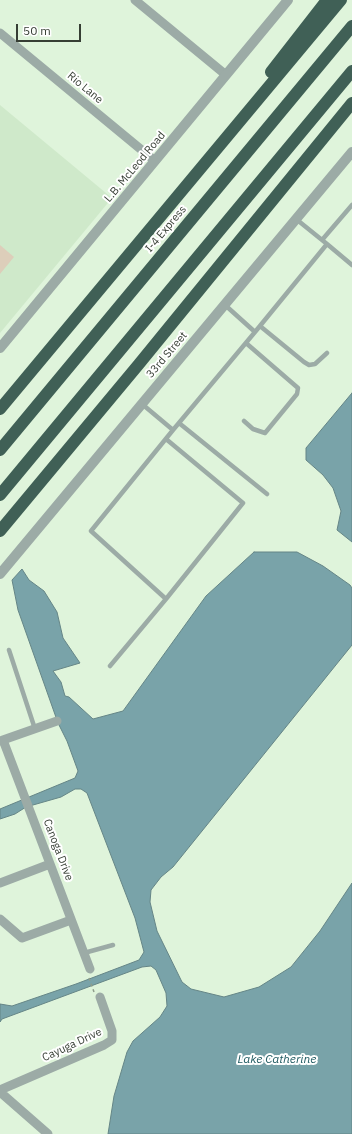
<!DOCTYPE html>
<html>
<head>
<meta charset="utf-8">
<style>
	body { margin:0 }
	#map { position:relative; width:352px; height:1134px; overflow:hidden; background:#dff4db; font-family:"IBM Plex Sans",sans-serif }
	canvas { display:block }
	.scale { position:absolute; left:16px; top:24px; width:65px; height:18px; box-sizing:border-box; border:2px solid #363e34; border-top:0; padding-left:5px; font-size:12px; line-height:14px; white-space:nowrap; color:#363e34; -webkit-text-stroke:3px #fff; paint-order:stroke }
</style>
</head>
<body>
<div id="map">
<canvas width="352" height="1134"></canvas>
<div class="scale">50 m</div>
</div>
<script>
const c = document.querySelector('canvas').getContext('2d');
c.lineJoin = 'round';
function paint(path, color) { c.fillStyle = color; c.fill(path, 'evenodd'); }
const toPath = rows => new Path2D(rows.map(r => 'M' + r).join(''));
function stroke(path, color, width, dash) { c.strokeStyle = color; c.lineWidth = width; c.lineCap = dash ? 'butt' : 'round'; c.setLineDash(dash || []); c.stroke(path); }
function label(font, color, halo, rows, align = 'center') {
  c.font = font + ' "IBM Plex Sans",sans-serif'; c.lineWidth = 4; c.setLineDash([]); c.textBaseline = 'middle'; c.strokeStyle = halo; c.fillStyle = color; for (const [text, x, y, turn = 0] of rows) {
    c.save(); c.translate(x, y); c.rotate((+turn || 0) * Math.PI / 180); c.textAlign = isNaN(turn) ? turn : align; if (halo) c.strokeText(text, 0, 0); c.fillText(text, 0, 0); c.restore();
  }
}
const built = toPath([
	[0,105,112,198,0,333]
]);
const green = toPath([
	[0,245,14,257,0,274]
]);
const water = toPath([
	[352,393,352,542,337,530,341,511,333,488,323,475,306,460,306,448,352,393],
	[254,552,297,552,323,566,350,585,352,588,352,645,173,867,161,877,151,890,150,902,157,931,182,982,191,989,224,997,259,987,291,967,320,931,352,883,352,1134,108,1134,114,1096,127,1052,133,1041,160,1017,167,1006,166,993,156,970,151,966,142,967,2,1019,0,1022,0,1004,12,1006,76,984,139,960,144,952,135,918,87,793,81,789,75,789,61,797,26,807,15,814,0,819,0,809,75,778,78,771,67,741,58,723,18,610,12,580,22,569,29,580,44,591,57,612,63,638,80,663,53,671,61,682,65,696,69,697,93,719,123,711,206,596,254,552]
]);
const path = toPath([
	[89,978,94,992]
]);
const service = toPath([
	[322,240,352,205],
	[327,244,352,265],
	[260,326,304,362,309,365,315,364,327,353],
	[255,332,327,244,296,219],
	[142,404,173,430,255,332,225,305],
	[244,421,253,429,265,433,297,394,298,388,246,343],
	[179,423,267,494],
	[166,599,243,503,166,439],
	[9,650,35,729],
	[110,666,166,599,91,531,173,430],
	[84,953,113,945]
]);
const minor = toPath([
	[135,0,226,75],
	[0,33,155,161],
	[3,740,90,969],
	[0,741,57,721],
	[0,883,50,864],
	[0,919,22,938,71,920],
	[0,1090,104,1045,112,1040,112,1031,100,997],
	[0,1092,48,1134]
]);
const tertiary = toPath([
	[0,348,288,0],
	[0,574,352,152]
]);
const motorway = toPath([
	[271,72,327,0],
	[0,409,341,0],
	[0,450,352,26],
	[0,495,352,71],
	[0,531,139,364,352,103]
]);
const streetNames = [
	["Rio Lane",85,88,40],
	["L.B. McLeod Road",135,167,-50],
	["I-4 Express",166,229,-50],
	["33rd Street",167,355,-50],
	["Canoga Drive",58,850,69],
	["Cayuga Drive",72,1045,-25]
];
const waterNames = [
	["Lake Catherine",277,1060]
];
paint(built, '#cfe9ca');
paint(green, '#ddceba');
paint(water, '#79a3a9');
stroke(water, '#658586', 1);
stroke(path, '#8e9d8b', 1.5, [3, 3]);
stroke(service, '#9caba6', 4.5);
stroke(minor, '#9caba6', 9);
stroke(tertiary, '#9caba6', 10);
stroke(motorway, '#406056', 12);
label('11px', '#363e34', '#fff', streetNames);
label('italic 12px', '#1e5960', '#fff', waterNames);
</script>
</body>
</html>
